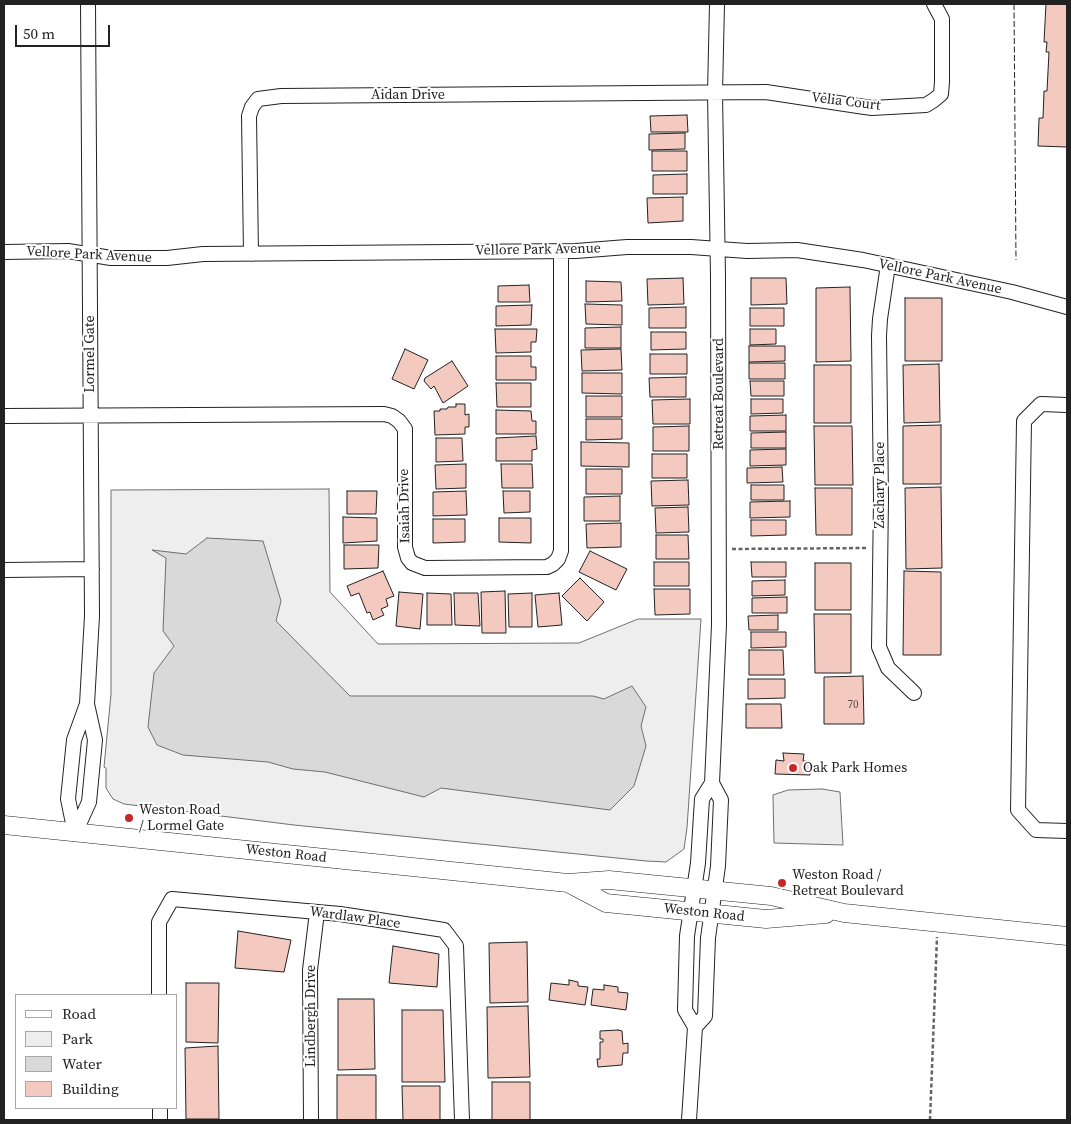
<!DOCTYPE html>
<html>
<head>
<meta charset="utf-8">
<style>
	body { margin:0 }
	#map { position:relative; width:1071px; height:1124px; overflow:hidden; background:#fff; font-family:"Source Serif 4",serif }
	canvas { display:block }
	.frame { position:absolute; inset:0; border:5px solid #222; pointer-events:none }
	.legend { position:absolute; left:15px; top:994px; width:162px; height:115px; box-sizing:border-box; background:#fff; border:1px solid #a7a7a7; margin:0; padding:6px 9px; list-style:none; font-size:15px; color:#222 }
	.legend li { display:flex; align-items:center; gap:10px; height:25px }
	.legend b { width:25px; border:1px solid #a7a7a7 }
	.scale { position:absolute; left:15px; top:25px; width:95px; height:22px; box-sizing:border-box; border:2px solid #222; border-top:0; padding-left:6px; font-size:15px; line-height:18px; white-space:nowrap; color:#222; -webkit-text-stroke:4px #fff; paint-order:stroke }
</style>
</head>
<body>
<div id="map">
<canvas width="1071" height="1124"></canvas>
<div class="frame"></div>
<ul class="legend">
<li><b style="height:6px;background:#fff"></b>Road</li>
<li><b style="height:14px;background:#eee"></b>Park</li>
<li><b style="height:14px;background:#d9d9d9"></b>Water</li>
<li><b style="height:14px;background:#f3c9c0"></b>Building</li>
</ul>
<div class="scale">50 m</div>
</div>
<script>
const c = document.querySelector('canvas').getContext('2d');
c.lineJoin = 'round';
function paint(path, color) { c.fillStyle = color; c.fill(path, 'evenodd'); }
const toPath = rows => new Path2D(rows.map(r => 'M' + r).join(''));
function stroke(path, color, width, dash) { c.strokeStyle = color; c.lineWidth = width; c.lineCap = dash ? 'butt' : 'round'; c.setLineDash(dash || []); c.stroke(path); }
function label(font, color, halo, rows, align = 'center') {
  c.font = font + ' "Source Serif 4",serif'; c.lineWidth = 4; c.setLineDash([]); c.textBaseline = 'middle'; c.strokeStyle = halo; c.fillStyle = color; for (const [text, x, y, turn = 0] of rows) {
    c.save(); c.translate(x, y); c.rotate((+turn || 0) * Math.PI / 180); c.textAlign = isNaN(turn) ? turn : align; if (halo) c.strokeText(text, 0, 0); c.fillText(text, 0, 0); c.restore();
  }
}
const green = toPath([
	[329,489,330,592,378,644,579,643,638,619,701,619,687,828,684,849,666,862,646,861,294,825,124,804,113,799,106,788,106,768,104,767,111,694,111,490,329,489]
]);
const parking = toPath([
	[822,789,840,792,843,845,774,843,773,795,788,790,822,789]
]);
const water = toPath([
	[207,538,263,541,281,601,276,621,350,696,593,696,604,699,632,686,646,707,641,726,646,746,634,786,610,810,441,788,424,797,325,772,293,769,268,762,183,755,157,745,148,727,154,673,174,646,163,631,166,558,152,550,186,554,207,538]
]);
const building = toPath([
	[1046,4,1067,4,1067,147,1038,146,1039,118,1043,118,1044,91,1047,91,1049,52,1046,52,1047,42,1044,42,1046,4],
	[687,115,688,132,651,132,650,116,687,115],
	[685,133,685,149,649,150,649,134,685,133],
	[652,151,687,151,687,171,652,171,652,151],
	[687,174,687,194,653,194,653,175,687,174],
	[683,197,683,221,648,223,647,198,683,197],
	[683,278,684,304,648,305,647,279,683,278],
	[751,278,786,278,787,304,751,305,751,278],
	[586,281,621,282,622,301,586,302,586,281],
	[529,285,530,302,498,302,498,286,529,285],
	[850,287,851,361,816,362,816,288,850,287],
	[905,298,942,298,942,361,905,361,905,298],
	[585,304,622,305,622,325,586,324,585,304],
	[532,305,531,325,496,326,496,306,532,305],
	[686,307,686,328,649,328,649,308,686,307],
	[750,308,784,308,784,326,750,326,750,308],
	[621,327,621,348,585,348,585,328,621,327],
	[495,329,537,329,536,342,531,342,531,352,496,353,495,329],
	[750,329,776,329,776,344,750,345,750,329],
	[651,332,686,332,686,349,651,350,651,332],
	[749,346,785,346,785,361,749,362,749,346],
	[405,349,428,360,414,389,392,379,405,349],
	[621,349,622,370,582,371,581,350,621,349],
	[650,354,687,354,687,374,650,374,650,354],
	[496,356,531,356,531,367,536,367,536,380,496,380,496,356],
	[452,361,468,386,443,403,434,386,431,389,424,381,425,378,452,361],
	[749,363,785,363,785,379,749,379,749,363],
	[939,364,940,422,904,423,903,365,939,364],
	[814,365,851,365,851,423,814,423,814,365],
	[582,373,622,373,622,394,582,393,582,373],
	[686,377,686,397,650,397,649,378,686,377],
	[750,381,784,381,784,396,751,396,750,381],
	[496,383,531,383,531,407,497,407,496,383],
	[586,396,622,396,622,417,586,417,586,396],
	[690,399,690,424,653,424,652,400,690,399],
	[751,399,783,399,783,413,751,414,751,399],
	[456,404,465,404,465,415,469,414,469,427,465,427,465,434,435,435,434,411,440,411,440,409,447,409,448,407,456,407,456,404],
	[496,410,531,411,532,421,536,421,536,434,496,434,496,410],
	[786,415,786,431,750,431,750,416,786,415],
	[586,419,622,419,622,439,586,440,586,419],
	[941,425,941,484,903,484,903,426,941,425],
	[689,426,689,451,653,451,653,427,689,426],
	[814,426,852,426,853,485,815,485,814,426],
	[786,432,786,448,751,448,751,433,786,432],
	[536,436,537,449,532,450,532,461,496,461,496,438,536,436],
	[436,438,462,438,463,461,436,462,436,438],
	[581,442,629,443,629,467,581,466,581,442],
	[786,449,786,465,750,466,750,450,786,449],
	[652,454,687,454,687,478,652,478,652,454],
	[466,464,466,488,436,489,435,465,466,464],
	[501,464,532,464,533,488,502,488,501,464],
	[782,467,783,482,747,483,747,468,782,467],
	[586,469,622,469,622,494,586,494,586,469],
	[688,480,689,505,652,506,651,481,688,480],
	[751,485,784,485,784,500,751,500,751,485],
	[941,487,942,568,906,569,905,488,941,487],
	[815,488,852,488,852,535,816,535,815,488],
	[347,491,377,491,376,514,347,514,347,491],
	[466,491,467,515,433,516,433,492,466,491],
	[503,491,530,491,530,512,504,513,503,491],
	[620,496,620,521,584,521,584,497,620,496],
	[790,501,790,517,750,518,750,502,790,501],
	[688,507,689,532,656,533,655,508,688,507],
	[343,517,377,518,377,541,343,543,343,517],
	[499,518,531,518,531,543,499,542,499,518],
	[433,519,465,519,465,542,433,543,433,519],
	[751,520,786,520,786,535,751,536,751,520],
	[621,523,621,547,587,548,586,524,621,523],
	[656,535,688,535,689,559,656,559,656,535],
	[344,545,379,545,378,568,344,569,344,545],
	[590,551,627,569,616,590,579,572,590,551],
	[654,562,689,562,689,586,654,586,654,562],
	[751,562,786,562,786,577,752,577,751,562],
	[815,563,851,563,851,610,815,610,815,563],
	[383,571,394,596,386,599,388,606,381,609,384,615,373,620,370,612,367,613,359,593,351,596,347,586,383,571],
	[904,571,941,572,941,655,903,655,904,571],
	[580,578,604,602,587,621,562,596,580,578],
	[785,580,785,595,752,596,752,581,785,580],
	[654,589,690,589,690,614,655,615,654,589],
	[505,591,506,633,482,633,481,592,505,591],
	[399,592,423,594,420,629,396,626,399,592],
	[427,593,451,594,452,625,427,625,427,593],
	[454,593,478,593,480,626,455,625,454,593],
	[532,593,532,627,509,627,508,594,532,593],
	[559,593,562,625,538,627,535,595,559,593],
	[787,597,787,613,752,613,752,598,787,597],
	[814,614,851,614,851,673,815,673,814,614],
	[778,615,778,630,749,630,748,616,778,615],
	[751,632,786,632,786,647,751,648,751,632],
	[749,650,783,650,784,675,749,675,749,650],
	[863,676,864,724,824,724,824,677,863,676],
	[748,679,785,679,785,698,748,699,748,679],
	[746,704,781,704,782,728,746,728,746,704],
	[783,753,804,754,803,761,810,761,810,775,775,774,776,760,784,761,783,753],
	[238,931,291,940,284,972,235,968,238,931],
	[527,942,528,1002,490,1003,489,943,527,942],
	[393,946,439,954,437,987,389,983,393,946],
	[569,980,578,982,578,986,588,987,585,1005,549,1000,551,983,569,985,569,980],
	[186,983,219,983,218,1043,186,1042,186,983],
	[604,985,618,987,618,992,628,993,626,1010,591,1005,593,989,604,990,604,985],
	[338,999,374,999,375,1069,338,1070,338,999],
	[528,1006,530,1077,488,1078,487,1007,528,1006],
	[402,1010,443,1010,445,1082,402,1082,402,1010],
	[618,1030,622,1031,623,1044,628,1043,628,1053,623,1053,622,1065,598,1067,597,1059,600,1059,600,1042,603,1042,603,1039,600,1039,600,1031,618,1030],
	[218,1046,219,1119,186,1119,185,1048,218,1046],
	[337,1075,376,1075,376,1120,337,1120,337,1075],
	[492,1082,530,1082,530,1120,492,1120,492,1082],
	[402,1086,440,1086,440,1120,403,1120,402,1086]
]);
const path = toPath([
	[732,549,868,548],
	[930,1120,937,937]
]);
const minor = toPath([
	[4,252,68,251,111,258,167,258,203,254,576,251,627,247,691,247,747,251,797,250,863,260,961,281,1012,292,1067,307],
	[251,254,249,116,252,107,258,99,281,96,766,92,858,106,872,108,926,105,934,100,941,94,942,82,942,19,934,4],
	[888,265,880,319,879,336,881,499,879,647,888,668,914,693],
	[1067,405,1041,404,1024,421,1018,810,1036,830,1067,831],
	[4,416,384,414,392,416,399,421,405,429,405,547,408,558,412,563,425,568,547,567,553,564,558,559,561,551,561,251],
	[4,570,92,569],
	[75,833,89,802,95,740,87,704,92,616,88,4],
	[75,833,68,799,74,740,87,704],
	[159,995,159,922,172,899,340,914,444,930,456,946,462,1120],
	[695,1027,705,1016,708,938,718,866,721,800,712,783],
	[160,1108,160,1120],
	[311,1120,310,970,317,912],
	[689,1120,695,1027,685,1010,687,936,698,863,702,799,712,783,719,625,718,276,715,93,717,4]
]);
const major = toPath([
	[4,825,568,883,609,880,771,896,844,913,1067,936],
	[568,883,606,903,766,919,826,914]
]);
const fence = toPath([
	[1014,4,1016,260]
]);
const markers = [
	[793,768,5,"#c62828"],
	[129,818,5,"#c62828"],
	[782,883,5,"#c62828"]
];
const numberNames = [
	["70",853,705]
];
const streetNames = [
	["Aidan Drive",408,95],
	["Velia Court",846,102,7],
	["Vellore Park Avenue",538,250,-1],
	["Vellore Park Avenue",89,255,3],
	["Vellore Park Avenue",940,277,12],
	["Lormel Gate",90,354,-90],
	["Retreat Boulevard",719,394,-90],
	["Zachary Place",880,485,-90],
	["Isaiah Drive",405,506,-91],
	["Weston Road",286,854,6],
	["Weston Road",704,913,6],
	["Wardlaw Place",355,918,8],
	["Lindbergh Drive",311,1016,-90]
];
const poiNames = [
	["Oak Park Homes",803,768],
	["Weston Road",139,810],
	["/ Lormel Gate",139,826],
	["Weston Road /",792,875],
	["Retreat Boulevard",792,891]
];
paint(green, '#eee');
stroke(green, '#6f6f6f', 1);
paint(parking, '#ededed');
stroke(parking, '#6f6f6f', 1);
paint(water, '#d9d9d9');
stroke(water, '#6f6f6f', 1);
paint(building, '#f3c9c0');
stroke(building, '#222', 1);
stroke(minor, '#222', 16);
stroke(major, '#222', 19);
stroke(path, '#646464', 2.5, [4, 2.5]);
stroke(minor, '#fff', 14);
stroke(major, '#fff', 18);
stroke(fence, '#222', 1, [6, 2.5]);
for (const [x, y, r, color] of markers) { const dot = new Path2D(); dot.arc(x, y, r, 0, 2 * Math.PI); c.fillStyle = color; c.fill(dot); stroke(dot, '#fff', 2); }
label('11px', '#564c4a', null, numberNames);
label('14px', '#222', '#fff', streetNames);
label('14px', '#222', '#fff', poiNames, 'left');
</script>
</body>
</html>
